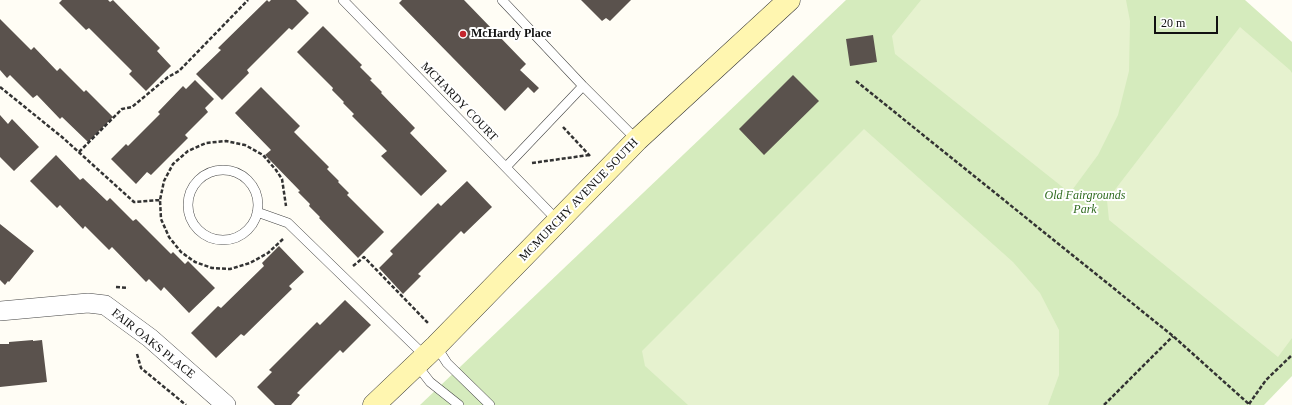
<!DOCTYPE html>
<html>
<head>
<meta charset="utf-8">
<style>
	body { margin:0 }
	#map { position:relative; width:1292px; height:405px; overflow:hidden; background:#fffdf5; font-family:"Times New Roman",serif }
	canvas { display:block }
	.scale { position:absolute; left:1154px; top:16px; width:64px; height:18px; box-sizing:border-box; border:2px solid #111; border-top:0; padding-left:5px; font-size:12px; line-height:14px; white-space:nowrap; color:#111; -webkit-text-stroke:3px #fff; paint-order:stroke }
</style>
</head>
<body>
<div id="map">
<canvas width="1292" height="405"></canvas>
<div class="scale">20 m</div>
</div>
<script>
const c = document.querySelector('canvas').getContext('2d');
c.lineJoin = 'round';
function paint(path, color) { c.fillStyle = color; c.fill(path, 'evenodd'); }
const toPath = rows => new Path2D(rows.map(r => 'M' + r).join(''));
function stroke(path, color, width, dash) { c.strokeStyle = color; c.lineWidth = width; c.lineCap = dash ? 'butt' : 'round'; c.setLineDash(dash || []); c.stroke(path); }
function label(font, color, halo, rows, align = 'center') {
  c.font = font + ' "Times New Roman",serif'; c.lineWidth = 4; c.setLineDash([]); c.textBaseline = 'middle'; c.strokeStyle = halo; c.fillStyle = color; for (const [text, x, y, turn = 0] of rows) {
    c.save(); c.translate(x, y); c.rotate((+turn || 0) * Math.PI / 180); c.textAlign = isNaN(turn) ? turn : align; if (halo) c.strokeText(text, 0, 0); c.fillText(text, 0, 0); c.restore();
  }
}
const green = toPath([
	[846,0,1245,0,1292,42,1292,376,1264,405,420,405]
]);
const pitch = toPath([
	[921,0,1126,0,1130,21,1129,71,1118,115,1098,155,1070,193,895,54,892,36],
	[1240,27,1290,70,1292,73,1292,338,1278,357,1109,220,1107,200],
	[864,129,1013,262,1040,293,1059,330,1059,375,1048,405,688,405,645,366,642,351]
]);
const building = toPath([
	[62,0,108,0,110,2,113,0,160,48,157,51,171,66,146,91,129,74,132,71,89,28,86,30,59,3],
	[267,0,269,2,271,0,296,0,309,13,292,30,289,28,247,70,249,73,222,100,196,74,221,50,218,48],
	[402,0,464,0,526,64,520,70,539,88,534,93,528,87,505,111,399,3],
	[581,0,631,0,610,21,606,18,602,21],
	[0,19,31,50,34,47,57,71,60,68,84,92,86,90,113,117,88,142,62,117,60,119,37,95,33,98,10,75,7,78,0,70],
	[323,26,362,65,360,67,372,79,370,80,382,92,381,93,415,128,410,133,447,171,421,196,381,156,387,151,352,116,354,114,343,103,344,102,332,90,333,88,297,52],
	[873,35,877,62,850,66,846,39],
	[793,75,819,101,764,155,739,129],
	[195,80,214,99,205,108,208,112,185,135,188,138,151,175,147,172,136,184,111,159,126,144,128,146,160,114,158,112,183,86,186,89],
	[261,87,300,126,294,132,329,167,327,169,339,181,338,182,349,193,347,195,384,232,358,258,319,218,320,217,309,206,310,204,298,192,300,191,265,155,271,150,235,113],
	[0,115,8,124,12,119,39,147,14,171,0,157],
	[56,155,80,180,83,178,107,201,110,198,133,221,136,219,171,254,173,252,185,264,188,261,215,288,189,313,164,287,161,291,149,279,146,282,112,247,109,250,85,226,83,229,60,205,57,208,30,181],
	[467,181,492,207,464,234,461,231,418,274,421,276,403,294,379,268,393,254,390,251,438,203,441,206],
	[0,224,34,251,9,282,8,281,5,285,0,280],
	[279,246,304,272,289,286,292,289,244,336,241,334,216,358,191,333,218,306,221,308,264,266,262,263],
	[345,300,371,325,343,353,340,350,297,393,300,395,291,405,275,405,257,387,272,372,269,370,317,322,320,325],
	[33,340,33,341,42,340,47,382,0,387,0,344,9,344,9,342]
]);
const path = toPath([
	[856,81,1173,336,1250,405],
	[0,87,62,137,134,202,160,200],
	[563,127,590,156],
	[79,152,122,109,132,107,168,77,179,71,248,0],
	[532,163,589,155],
	[283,239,268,253,250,263,230,269,212,268,195,262,181,252,169,237,161,219,160,200,164,181,173,164,188,151,206,143,226,141,245,145,263,155,276,170,282,179,286,206],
	[353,266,364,257,428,323],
	[116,287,128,288],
	[137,354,141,368,186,405],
	[1249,404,1266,380,1292,355],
	[1104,405,1173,336]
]);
const lane = toPath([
	[343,0,558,221],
	[502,0,583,86,637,140],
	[506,167,583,86],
	'188 205a35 35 0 1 1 70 0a35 35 0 1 1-70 0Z',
	[257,212,288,223,425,356],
	[436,346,447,363,490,405],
	[416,364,430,382,459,405]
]);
const street = toPath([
	[0,311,88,303,105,305,150,338,226,405]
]);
const secondary = toPath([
	[374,405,436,346,637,140,789,0]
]);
const markers = [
	[463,34,4,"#c4262e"]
];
const poiNames = [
	["McHardy Place",471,34]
];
const streetNames = [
	["MCHARDY COURT",459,102,46],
	["MCMURCHY AVENUE SOUTH",579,200,-46],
	["FAIR OAKS PLACE",153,344,39]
];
const parkNames = [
	["Old Fairgrounds",1085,196],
	["Park",1085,210]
];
paint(green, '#d5ebbd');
paint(pitch, '#e6f2cf');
paint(building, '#5a524d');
stroke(lane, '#444', 10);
stroke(street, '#444', 20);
stroke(secondary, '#333', 23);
stroke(path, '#333', 2.5, [4, 2]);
stroke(lane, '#fff', 9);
stroke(street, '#fff', 19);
stroke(secondary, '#fff6b0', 22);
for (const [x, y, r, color] of markers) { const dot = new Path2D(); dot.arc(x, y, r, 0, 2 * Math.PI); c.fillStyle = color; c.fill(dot); stroke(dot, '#fff', 1.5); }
label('bold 12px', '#111', '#fff', poiNames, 'left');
label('12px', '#111', '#fff', streetNames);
label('italic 12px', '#2f6b1f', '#fff', parkNames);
</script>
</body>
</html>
